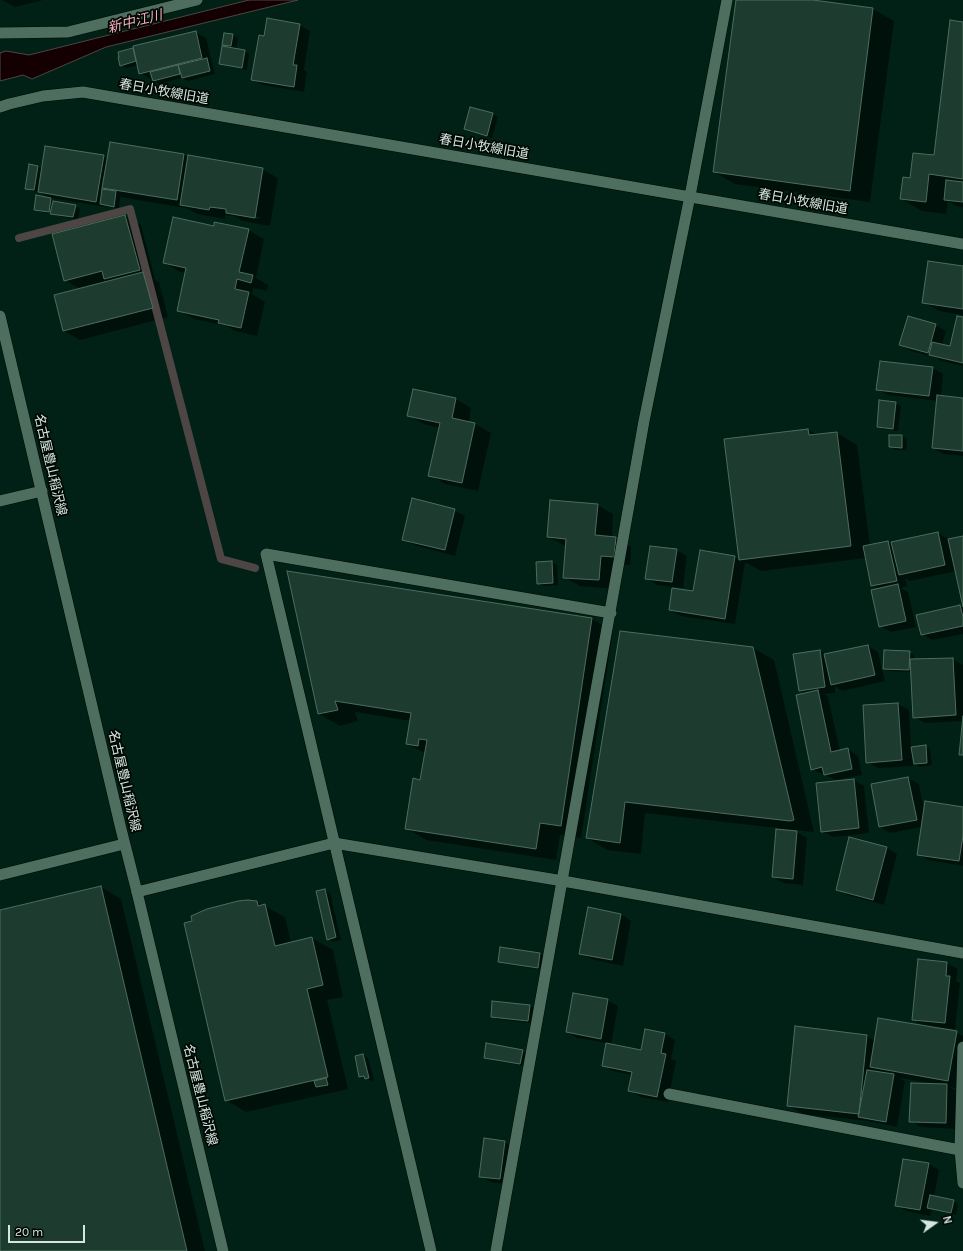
<!DOCTYPE html>
<html>
<head>
<meta charset="utf-8">
<style>
	body { margin:0 }
	#map { position:relative; width:963px; height:1251px; overflow:hidden; background:#012116; font-family:Karla,sans-serif }
	canvas { display:block }
	.north { position:absolute; left:915px; top:1203px; width:40px; height:40px; -webkit-text-stroke:3px #010804; paint-order:stroke; rotate:76deg; font-size:11px; font-weight:700; line-height:16px; text-align:center; color:#d4e6de }
	.north::after { content:''; display:block; margin:auto; width:14px; height:18px; background:#d4e6de; clip-path:polygon(50% 0,100% 100%,50% 72%,0 100%) }
	.scale { position:absolute; left:8px; top:1225px; width:77px; height:18px; box-sizing:border-box; border:2px solid #d4e6de; border-top:0; padding-left:5px; font-size:12px; line-height:14px; white-space:nowrap; color:#d4e6de; -webkit-text-stroke:3px #010804; paint-order:stroke }
</style>
</head>
<body>
<div id="map">
<canvas width="963" height="1251"></canvas>
<div class="north">N</div>
<div class="scale">20 m</div>
</div>
<script>
const c = document.querySelector('canvas').getContext('2d');
c.lineJoin = 'round';
function paint(path, color) { c.fillStyle = color; c.fill(path, 'evenodd'); }
const toPath = rows => new Path2D(rows.map(r => 'M' + r).join(''));
function stroke(path, color, width, dash) { c.strokeStyle = color; c.lineWidth = width; c.lineCap = dash ? 'butt' : 'round'; c.setLineDash(dash || []); c.stroke(path); }
function label(font, color, halo, rows, align = 'center') {
  c.font = font + ' Karla,"Noto Sans JP",sans-serif'; c.lineWidth = 3.5; c.setLineDash([]); c.textBaseline = 'middle'; c.strokeStyle = halo; c.fillStyle = color; for (const [text, x, y, turn = 0] of rows) {
    c.save(); c.translate(x, y); c.rotate((+turn || 0) * Math.PI / 180); c.textAlign = isNaN(turn) ? turn : align; if (halo) c.strokeText(text, 0, 0); c.fillText(text, 0, 0); c.restore();
  }
}
const water = toPath([
	[249,0,298,0,106,47,32,79,23,75,0,81,0,53,6,51,29,55,249,0]
]);
const shadow = toPath([
	[2,0,43,0,15,7],
	[737,0,806,0,873,9,894,21,870,202,735,184,714,172],
	[963,23,963,207,956,206,948,201,946,214,922,211,901,199,911,179,934,156],
	[299,25,310,31,304,70,307,72,304,92,263,85,252,79,265,37],
	[195,32,206,38,215,74,188,81,182,78,159,84,154,81,153,79,151,79,140,73,138,65,126,68,121,65,119,52],
	[224,34,233,35,238,38,236,49,244,51,249,54,247,70,225,66,220,64,230,48,223,44],
	[493,114,498,117,492,138,470,132,465,129],
	[111,143,184,155,189,158,262,169,278,178,270,226,243,221,234,216,225,215,225,219,197,214,186,208,120,197,119,209,50,198,39,192,32,191,27,188,30,166,38,167,43,169,103,156,108,159],
	[232,213,260,217,259,219,234,215],
	[37,196,51,199,56,202,75,206,80,209,78,220,40,212,35,209],
	[125,216,141,225,155,280,159,282,168,317,80,340,64,331,55,296,80,289,65,280],
	[215,228,248,230,264,239,256,278,268,285,267,291,253,288,252,294,265,302,257,336,235,331,227,326,194,319,178,310,186,273,180,272,164,263],
	[963,267,963,315,939,311,923,302],
	[963,318,963,366,941,361,937,358,911,351,901,344,935,325,946,331,942,345,951,347],
	[933,368,943,374,941,396,963,399,963,456,943,454,933,448,938,401,888,395,877,389],
	[456,399,471,408,469,422,475,424,491,433,478,491,445,484,430,475,440,428,424,424,408,415],
	[896,403,901,406,898,431,883,429,878,426],
	[808,430,818,435,837,433,857,445,870,546,888,542,893,544,938,533,948,539,963,537,963,602,956,571,910,581,905,578,907,586,901,588,908,592,916,627,891,632,880,626,879,589,872,585,866,558,761,571,745,562,735,624,681,616,670,610,694,592,735,557,740,560,726,440],
	[902,436,907,439,906,450,895,450,890,447],
	[598,505,613,514,612,537,616,538,631,547,630,565,616,564,614,589,580,586,564,577,566,546,548,537],
	[454,510,465,516,455,556,414,545,403,539],
	[676,550,687,556,683,588,657,585,647,578],
	[552,562,557,565,558,585,543,586,538,583],
	[288,572,592,619,613,631,581,838,560,835,556,860,426,840,406,828,421,781,426,754,407,744,411,721,355,712,358,721,340,726,319,714],
	[960,606,963,608,963,634,932,640,922,634],
	[868,646,878,652,885,681,842,691,835,686,835,693,824,694,828,697,840,751,848,749,858,756,862,775,836,780,812,769,805,694,800,690,795,655,820,651,827,655],
	[753,648,774,660,814,832,793,830,807,838,803,885,783,883,773,877,777,828,645,813,641,854,607,850,587,838],
	[909,652,914,655,914,660,952,659,963,665,963,721,925,723,914,717,912,672,889,671,884,668],
	[898,704,909,710,911,748,925,746,930,749,932,765,920,767,915,764,914,758,912,758,913,766,878,768,867,762],
	[908,778,919,784,924,811,963,808,963,866,928,860,918,854,922,827,890,833,880,827],
	[854,780,864,786,869,833,833,837,822,831],
	[887,848,897,854,884,905,847,895,837,889],
	[101,887,121,899,205,1251,0,1251,0,911],
	[324,890,330,893,341,940,333,942,328,939],
	[257,902,285,917,291,943,312,938,333,950,343,997,327,1000,348,1089,246,1112,226,1100],
	[621,914,631,921,623,966,591,959,580,953],
	[540,954,545,957,543,970,504,964,499,961],
	[919,960,947,963,958,969,956,981,960,983,955,1029,934,1027,933,1028,956,1032,963,1036,963,1089,949,1087,958,1091,956,1129,921,1127,910,1121,931,1083,899,1078,905,1081,897,1127,868,1121,803,1114,788,1105,867,1036,876,1041,925,1027,913,1020],
	[607,1000,618,1006,611,1045,642,1052,665,1034,675,1040,671,1059,676,1061,668,1102,640,1097,629,1090,632,1075,613,1071,603,1065,607,1043,577,1038,567,1032],
	[530,1006,535,1008,533,1023,497,1019,492,1016],
	[522,1051,527,1053,525,1066,490,1060,485,1057],
	[363,1055,368,1058,374,1080,371,1081,360,1076],
	[504,1142,515,1148,510,1185,491,1182,480,1176],
	[929,1164,939,1170,934,1197,953,1201,958,1204,956,1215,932,1210,930,1216,906,1211,896,1205]
]);
const stream = toPath([
	[19,238,130,209,221,559,255,568]
]);
const building = toPath([
	[736,0,813,0,873,8,850,191,713,172,736,0],
	[267,18,300,24,293,65,297,65,294,87,251,80,259,35,264,36,267,18],
	[950,20,963,22,963,179,929,174,926,202,900,199,903,177,910,178,913,153,934,155,950,20],
	[196,31,202,58,139,74,133,46,196,31],
	[224,33,233,34,231,46,222,45,224,33],
	[222,46,245,50,242,68,219,64,222,46],
	[133,48,136,61,120,66,118,57,119,57,118,52,133,48],
	[207,58,210,71,182,78,178,65,207,58],
	[178,65,180,74,153,81,150,72,178,65],
	[470,107,493,113,487,136,464,129,470,107],
	[110,142,184,154,177,200,102,188,110,142],
	[45,146,104,155,96,202,38,192,45,146],
	[188,155,263,168,255,218,226,213,226,209,210,207,209,210,180,205,188,155],
	[29,164,38,166,34,190,25,189,29,164],
	[946,180,963,182,963,202,944,200,946,180],
	[102,189,116,191,114,207,100,204,102,189],
	[36,195,51,198,49,212,34,210,36,195],
	[53,201,76,205,73,217,50,214,53,201],
	[125,215,140,270,104,279,102,271,64,281,52,234,125,215],
	[173,217,214,226,214,222,249,229,239,272,253,275,251,283,237,279,235,289,249,292,241,328,218,323,219,320,177,311,186,268,163,263,173,217],
	[928,261,963,266,963,309,922,303,928,261],
	[143,272,153,308,63,331,54,295,143,272],
	[908,316,936,324,928,353,899,345,908,316],
	[957,316,963,317,963,363,929,355,932,342,950,346,957,316],
	[880,361,933,367,929,396,876,390,880,361],
	[413,389,456,398,452,418,475,423,462,483,428,476,440,423,407,416,413,389],
	[937,395,963,398,963,451,932,448,937,395],
	[879,400,896,402,893,429,877,427,879,400],
	[808,429,809,435,837,432,851,546,739,560,724,439,808,429],
	[889,435,902,435,902,448,889,447,889,435],
	[412,498,455,509,445,550,402,540,412,498],
	[550,500,598,504,595,535,616,537,614,557,601,556,599,580,563,578,566,539,547,537,550,500],
	[938,532,945,565,899,575,891,542,938,532],
	[963,536,963,607,948,539,963,536],
	[888,541,897,581,871,586,863,546,888,541],
	[650,546,677,549,672,582,645,579,650,546],
	[700,550,735,556,725,619,669,610,672,588,693,591,700,550],
	[552,561,553,583,537,584,536,562,552,561],
	[287,571,592,618,561,826,540,823,536,849,405,829,413,778,420,780,427,740,419,739,418,746,406,744,411,713,335,701,338,710,318,714,287,571],
	[898,584,906,621,879,627,871,590,898,584],
	[960,605,963,617,963,626,921,635,916,615,960,605],
	[620,631,753,647,794,820,790,821,625,802,620,843,586,838,620,631],
	[868,645,875,675,831,685,824,654,868,645],
	[820,650,825,687,799,691,793,654,820,650],
	[884,650,910,651,909,670,883,669,884,650],
	[953,658,956,715,913,718,910,659,953,658],
	[818,690,831,752,848,748,852,769,824,775,822,767,811,770,796,695,818,690],
	[898,703,902,760,866,763,863,705,898,703],
	[963,716,963,755,959,755,963,716],
	[926,745,927,763,914,764,911,747,926,745],
	[908,777,917,820,879,827,871,784,908,777],
	[854,779,859,828,821,832,816,783,854,779],
	[925,801,963,807,963,836,959,861,917,855,925,801],
	[776,829,797,831,793,879,772,877,776,829],
	[849,837,887,847,873,900,836,890,849,837],
	[101,886,187,1251,0,1251,0,910,101,886],
	[325,889,336,937,327,940,316,891,325,889],
	[248,900,257,901,258,906,265,904,275,946,312,937,323,985,307,989,328,1077,225,1101,184,923,192,921,191,916,207,909,238,901,248,900],
	[588,907,621,914,612,960,579,954,588,907],
	[500,947,540,953,538,968,498,962,500,947],
	[918,959,947,962,946,976,950,976,945,1023,912,1020,918,959],
	[573,993,608,999,601,1039,566,1032,573,993],
	[492,1001,530,1005,528,1021,491,1017,492,1001],
	[878,1018,957,1031,948,1081,870,1067,878,1018],
	[795,1026,867,1035,859,1114,787,1106,795,1026],
	[645,1029,665,1033,661,1053,666,1054,657,1097,628,1091,632,1072,602,1066,606,1043,641,1050,645,1029],
	[486,1043,523,1050,520,1064,484,1058,486,1043],
	[363,1054,369,1078,365,1079,364,1076,359,1077,355,1056,363,1054],
	[867,1070,894,1074,886,1122,858,1117,867,1070],
	[326,1078,328,1085,316,1087,314,1081,326,1078],
	[911,1083,947,1084,946,1123,909,1122,911,1083],
	[484,1138,505,1141,500,1179,479,1177,484,1138],
	[903,1159,929,1163,920,1210,895,1206,903,1159],
	[930,1195,954,1200,951,1213,927,1208,930,1195]
]);
const minor = toPath([
	[0,33,68,32,197,0],
	[0,501,42,491],
	[0,875,124,844],
	[137,892,334,843,563,881,963,953],
	[963,1047,960,1150,963,1183],
	[669,1094,960,1150],
	[431,1251,266,554,611,613],
	[496,1251,644,421,690,196,727,0]
]);
const tertiary = toPath([
	[0,107,9,104,43,96,83,92,963,244]
]);
const secondary = toPath([
	[0,316,121,829,137,892,223,1251]
]);
const streetNames = [
	["春日小牧線旧道",164,92,10],
	["春日小牧線旧道",484,147,10],
	["春日小牧線旧道",803,202,10],
	["名古屋豊山稲沢線",50,465,77],
	["名古屋豊山稲沢線",124,781,77],
	["名古屋豊山稲沢線",200,1095,76]
];
const waterNames = [
	["新中江川",135,22,-14]
];
paint(water, '#140003');
stroke(water, '#4e4545', 1);
paint(shadow, '#0007');
stroke(stream, '#4e4545', 8);
paint(building, '#1d3c2f');
stroke(building, '#4c6d5e', 1);
stroke(minor, '#000903', 12);
stroke(tertiary, '#000903', 12);
stroke(secondary, '#000903', 12);
stroke(minor, '#4e6f60', 11);
stroke(tertiary, '#4e6f60', 11);
stroke(secondary, '#4e6f60', 11);
label('13px', '#d4e6de', '#010804', streetNames);
label('italic 14px', '#f4abbe', '#010804', waterNames);
</script>
</body>
</html>
